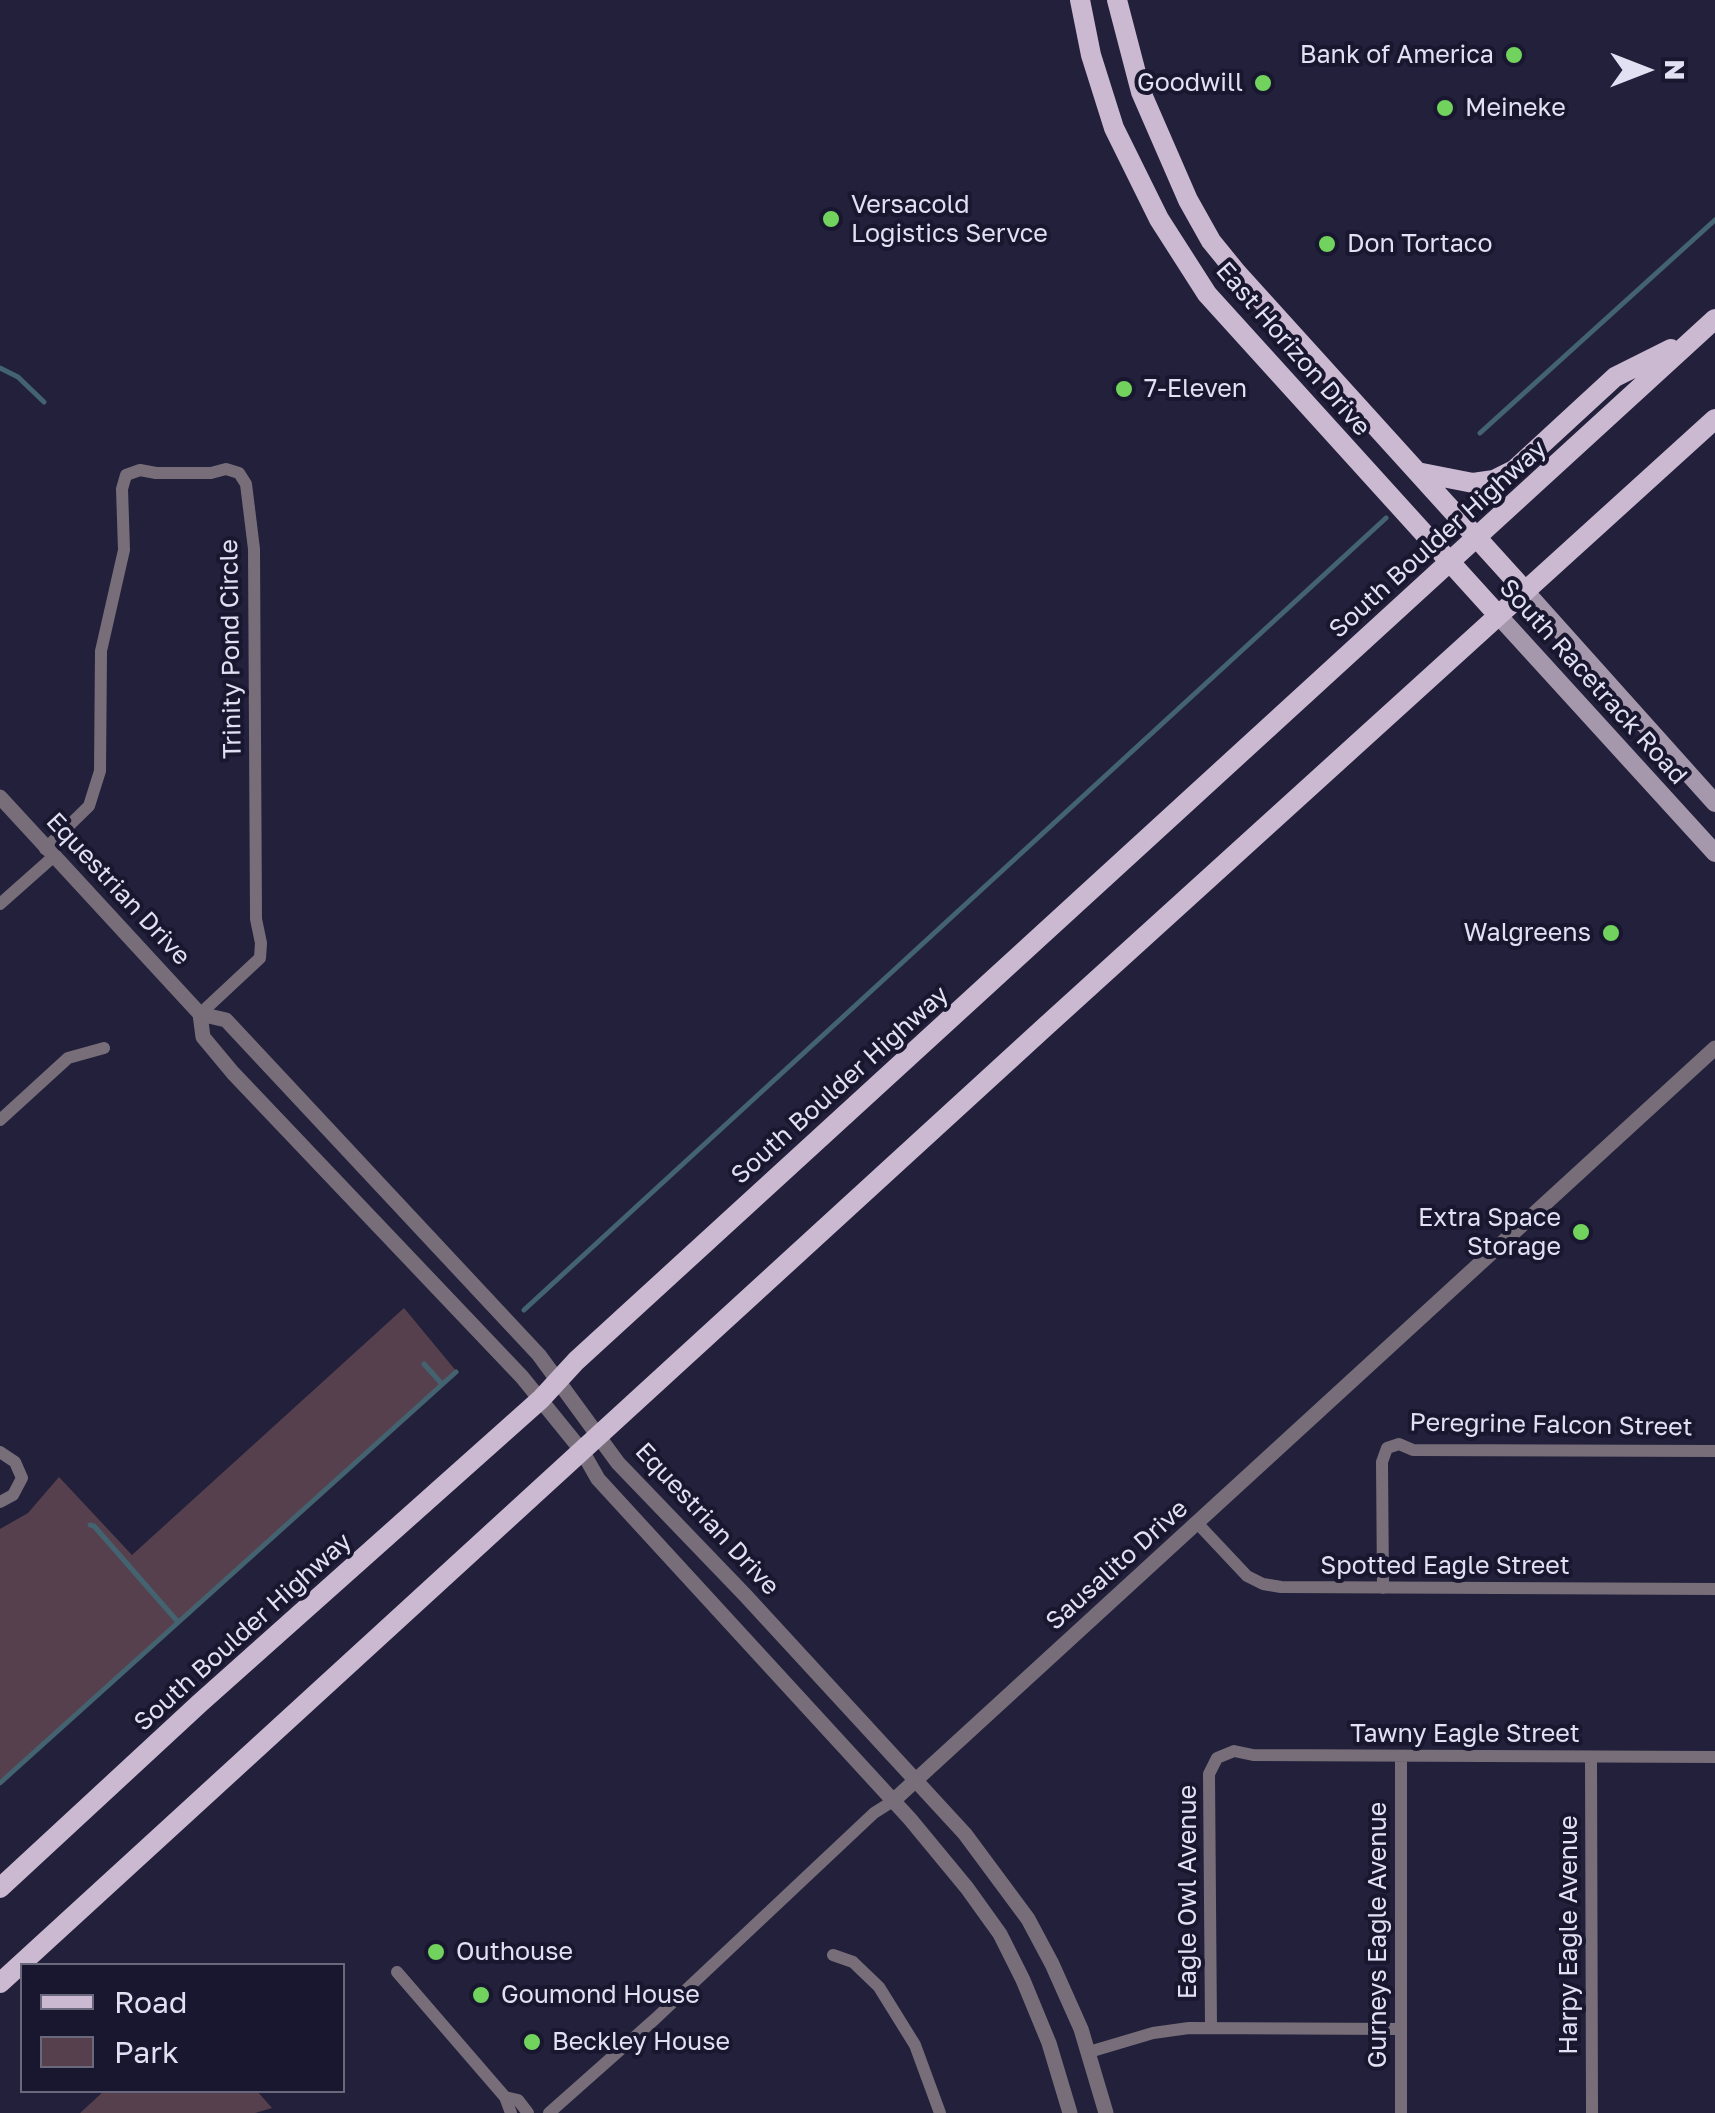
<!DOCTYPE html>
<html>
<head>
<meta charset="utf-8">
<style>
	body { margin:0 }
	#map { position:relative; width:1715px; height:2113px; overflow:hidden; background:#22203a; font-family:"Golos Text",sans-serif }
	canvas { display:block }
	.legend { position:absolute; left:20px; top:1963px; width:325px; height:130px; box-sizing:border-box; background:#19172f; border:2px solid #69687d; margin:0; padding:12px 18px; list-style:none; font-size:30px; color:#e1e1f3 }
	.legend li { display:flex; align-items:center; gap:20px; height:50px }
	.legend b { width:50px; border:2px solid #69687d }
	.north { position:absolute; left:1595px; top:20px; width:100px; height:100px; -webkit-text-stroke:8px #19172f; paint-order:stroke; rotate:90deg; font-size:28px; font-weight:700; line-height:40px; text-align:center; color:#e1e1f3 }
	.north::after { content:''; display:block; margin:auto; width:35px; height:45px; background:#e1e1f3; clip-path:polygon(50% 0,100% 100%,50% 72%,0 100%) }
</style>
</head>
<body>
<div id="map">
<canvas width="1715" height="2113"></canvas>
<ul class="legend">
<li><b style="height:12px;background:#cbb9d2"></b>Road</li>
<li><b style="height:28px;background:#57404d"></b>Park</li>
</ul>
<div class="north">N</div>
</div>
<script>
const c = document.querySelector('canvas').getContext('2d');
c.lineJoin = 'round';
function paint(path, color) { c.fillStyle = color; c.fill(path, 'evenodd'); }
const toPath = rows => new Path2D(rows.map(r => 'M' + r).join(''));
function stroke(path, color, width, dash) { c.strokeStyle = color; c.lineWidth = width; c.lineCap = dash ? 'butt' : 'round'; c.setLineDash(dash || []); c.stroke(path); }
function label(font, color, halo, rows, align = 'center') {
  c.font = font + ' "Golos Text",sans-serif'; c.lineWidth = 8; c.setLineDash([]); c.textBaseline = 'middle'; c.strokeStyle = halo; c.fillStyle = color; for (const [text, x, y, turn = 0] of rows) {
    c.save(); c.translate(x, y); c.rotate((+turn || 0) * Math.PI / 180); c.textAlign = isNaN(turn) ? turn : align; if (halo) c.strokeText(text, 0, 0); c.fillText(text, 0, 0); c.restore();
  }
}
const green = toPath([
	[404,1308,457,1372,0,1784,0,1529,28,1513,59,1477,132,1555],
	[104,2091,257,2091,272,2108,255,2113,80,2113]
]);
const stream = toPath([
	[0,368,18,377,44,402],
	[1480,433,1715,220],
	[524,1310,1386,518],
	[424,1364,442,1384],
	[90,1525,94,1526,178,1622],
	[0,1783,456,1372]
]);
const minor = toPath([
	[45,849,89,806,100,771,101,651,124,550,122,489,126,475,140,470,156,473,211,473,226,469,239,473,246,484,254,549,256,919,261,943,260,958,200,1014],
	[0,904,53,857],
	[0,1120,68,1058,104,1048],
	[0,1452,15,1462,22,1478,13,1495,0,1502],
	[1199,1525,1247,1576,1263,1584,1281,1587,1715,1589],
	[1383,1588,1382,1462,1387,1448,1399,1444,1413,1450,1715,1451],
	[1401,1756,1401,2113],
	[1591,1757,1592,2113],
	[833,1955,853,1962,879,1987,915,2045,940,2113],
	[397,1972,505,2097,518,2100,528,2113],
	[1211,2028,1209,1774,1217,1758,1234,1751,1253,1755,1715,1757],
	[1089,2052,1153,2033,1189,2028,1401,2029],
	[505,2097,511,2113],
	[549,2113,655,2019,874,1813,893,1801]
]);
const tertiary = toPath([
	[0,797,200,1014,203,1037,233,1073,522,1377,582,1451,598,1479,910,1819,967,1888,1000,1934,1023,1980,1049,2043,1070,2113],
	[200,1014,226,1020,539,1355,618,1463,745,1595,965,1834,1028,1919,1052,1964,1081,2029,1106,2113],
	[893,1801,1715,1048]
]);
const secondary = toPath([
	[1525,591,1715,803],
	[1498,615,1715,853]
]);
const primary = toPath([
	[1080,0,1091,55,1114,128,1159,219,1207,294,1498,615],
	[1117,0,1141,92,1188,200,1211,241,1237,273,1525,591],
	[1417,472,1473,483,1494,480,1514,470,1615,377,1671,349],
	[0,1888,200,1703,541,1399,576,1361,1715,319],
	[0,1983,1046,1026,1715,419]
]);
const markers = [
	[1514,55,10,"#71d35e"],
	[1263,83,10,"#71d35e"],
	[1445,108,10,"#71d35e"],
	[831,219,10,"#71d35e"],
	[1327,244,10,"#71d35e"],
	[1124,389,10,"#71d35e"],
	[1611,933,10,"#71d35e"],
	[1581,1232,10,"#71d35e"],
	[436,1952,10,"#71d35e"],
	[481,1995,10,"#71d35e"],
	[532,2042,10,"#71d35e"]
];
const poiNames = [
	["Bank of America",1494,55,"right"],
	["Goodwill",1243,83,"right"],
	["Meineke",1465,108],
	["Versacold",851,205],
	["Logistics Servce",851,234],
	["Don Tortaco",1347,244],
	["7-Eleven",1144,389],
	["Walgreens",1591,933,"right"],
	["Extra Space",1561,1218,"right"],
	["Storage",1561,1247,"right"],
	["Outhouse",456,1952],
	["Goumond House",501,1995],
	["Beckley House",552,2042]
];
const streetNames = [
	["East Horizon Drive",1293,349,49],
	["South Boulder Highway",1438,539,-42],
	["Trinity Pond Circle",231,649,-91],
	["South Racetrack Road",1593,682,48],
	["Equestrian Drive",118,889,47],
	["South Boulder Highway",840,1085,-42],
	["Peregrine Falcon Street",1551,1425,1],
	["Equestrian Drive",707,1519,47],
	["Sausalito Drive",1117,1565,-42],
	["Spotted Eagle Street",1445,1566],
	["South Boulder Highway",243,1632,-42],
	["Tawny Eagle Street",1465,1734],
	["Eagle Owl Avenue",1188,1892,-90],
	["Gurneys Eagle Avenue",1378,1935,-90],
	["Harpy Eagle Avenue",1569,1935,-90]
];
paint(green, '#57404d');
stroke(stream, '#446371', 5);
stroke(minor, '#776e7a', 12);
stroke(tertiary, '#776e7a', 15);
stroke(secondary, '#a698ac', 18);
stroke(primary, '#cbb9d2', 20);
for (const [x, y, r, color] of markers) { const dot = new Path2D(); dot.arc(x, y, r, 0, 2 * Math.PI); c.fillStyle = color; c.fill(dot); stroke(dot, '#19172f', 4); }
label('25px', '#e1e1f3', '#19172f', poiNames, 'left');
label('25px', '#e1e1f3', '#19172f', streetNames);
</script>
</body>
</html>
